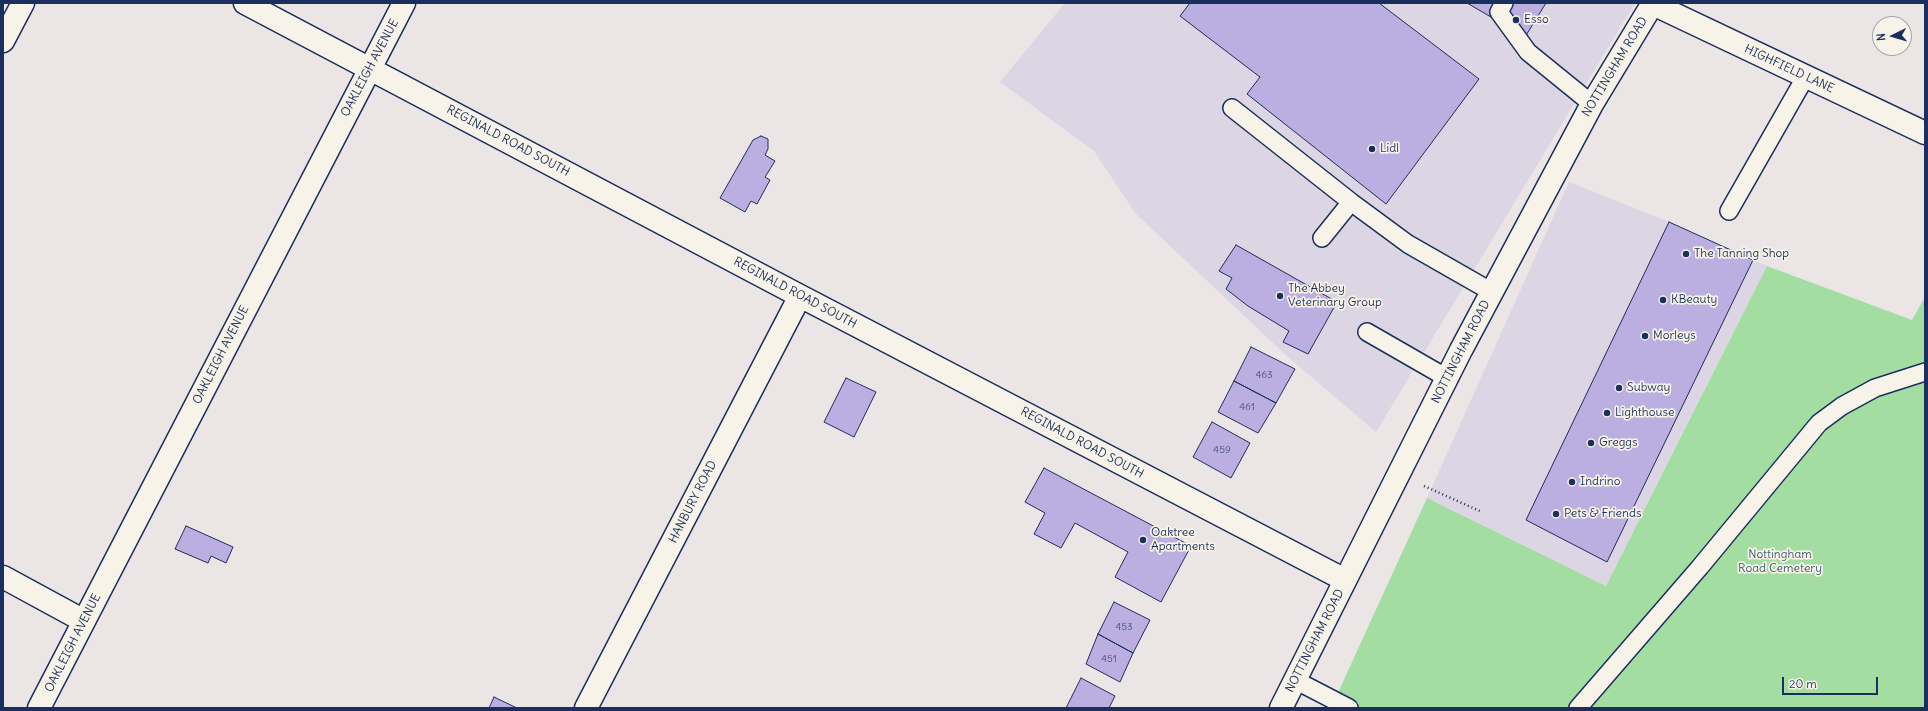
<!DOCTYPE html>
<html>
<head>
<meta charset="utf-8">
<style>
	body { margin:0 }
	#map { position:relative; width:1928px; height:711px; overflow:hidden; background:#ebe5e6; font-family:Delius,sans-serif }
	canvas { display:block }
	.frame { position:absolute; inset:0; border:4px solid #1b2f5e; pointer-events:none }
	.north { position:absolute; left:1872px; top:16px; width:40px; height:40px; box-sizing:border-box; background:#f7f3e8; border:1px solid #9fa5b1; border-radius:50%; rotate:265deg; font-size:11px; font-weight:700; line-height:16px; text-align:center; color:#1b2f5e }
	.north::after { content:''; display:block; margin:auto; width:14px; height:18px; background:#1b2f5e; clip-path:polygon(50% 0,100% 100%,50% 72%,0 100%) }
	.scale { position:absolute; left:1782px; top:677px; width:96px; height:18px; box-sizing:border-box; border:2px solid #1b2f5e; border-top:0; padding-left:5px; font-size:12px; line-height:14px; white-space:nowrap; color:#1b2f5e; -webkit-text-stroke:3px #f7f3e8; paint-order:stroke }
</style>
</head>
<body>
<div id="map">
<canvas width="1928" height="711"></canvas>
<div class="frame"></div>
<div class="north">N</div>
<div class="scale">20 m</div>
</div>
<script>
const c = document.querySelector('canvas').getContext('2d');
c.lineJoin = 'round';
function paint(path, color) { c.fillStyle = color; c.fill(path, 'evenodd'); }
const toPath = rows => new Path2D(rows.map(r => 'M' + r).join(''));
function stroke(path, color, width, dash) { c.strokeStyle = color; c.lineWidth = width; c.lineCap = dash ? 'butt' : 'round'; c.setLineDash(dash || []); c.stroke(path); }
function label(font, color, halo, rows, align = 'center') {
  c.font = font + ' Delius,sans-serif'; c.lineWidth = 3.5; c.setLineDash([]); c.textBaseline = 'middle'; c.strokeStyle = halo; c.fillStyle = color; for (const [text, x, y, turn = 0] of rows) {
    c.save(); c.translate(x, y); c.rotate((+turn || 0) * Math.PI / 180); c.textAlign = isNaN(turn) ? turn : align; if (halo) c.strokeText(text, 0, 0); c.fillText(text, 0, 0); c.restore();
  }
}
const built = toPath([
	[1065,3,1635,3,1376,432,1287,356,1136,214,1094,151,1000,82],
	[1569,182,1669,222,1767,266,1606,586,1427,498]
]);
const green = toPath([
	[1767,266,1912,320,1925,297,1925,708,1331,708,1427,498,1606,586]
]);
const building = toPath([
	[1190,3,1379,3,1479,79,1386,204,1247,94,1260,77,1180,16,1190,3],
	[1467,3,1546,3,1525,37,1467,3],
	[761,136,768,139,768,149,765,155,775,161,765,177,770,180,757,204,751,201,745,212,720,198,753,140,761,136],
	[1669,222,1753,260,1607,562,1526,520,1669,222],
	[1236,245,1337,302,1308,354,1283,342,1289,331,1248,306,1226,289,1232,278,1219,271,1236,245],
	[1251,347,1295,369,1276,403,1234,381,1251,347],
	[846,378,876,392,854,437,824,422,846,378],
	[1234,381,1276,403,1258,433,1218,412,1234,381],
	[1212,422,1250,443,1231,478,1193,457,1212,422],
	[1044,468,1191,546,1161,602,1115,577,1128,552,1075,523,1061,548,1034,534,1045,513,1025,502,1044,468],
	[186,526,233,547,226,563,211,556,208,563,175,549,186,526],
	[1114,602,1150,620,1133,653,1098,634,1114,602],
	[1098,634,1133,653,1120,682,1086,664,1098,634],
	[1081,678,1115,696,1109,708,1066,708,1081,678],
	[494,697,517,708,489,708,494,697]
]);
const path = toPath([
	[1424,486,1482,512]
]);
const service = toPath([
	[1504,3,1499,12,1528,52,1592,104],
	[1232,108,1351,202],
	[1729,211,1806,76],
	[1322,238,1351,202,1408,244,1492,292],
	[1367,332,1447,378],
	[1295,680,1349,708],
	[1578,708,1700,567,1819,423,1842,406,1875,388,1925,372]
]);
const minor = toPath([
	[245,3,800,296,1345,580],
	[1653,4,1925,133],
	[3,41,23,3],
	[3,577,84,621],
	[39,708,404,3],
	[586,708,800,296]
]);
const tertiary = toPath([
	[1281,708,1461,350,1592,104,1653,3]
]);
const markers = [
	[1516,20,4,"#1b2f5e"],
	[1372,149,4,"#1b2f5e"],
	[1686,254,4,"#1b2f5e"],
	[1280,296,4,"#1b2f5e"],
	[1663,300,4,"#1b2f5e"],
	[1645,336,4,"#1b2f5e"],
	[1619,388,4,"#1b2f5e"],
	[1607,413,4,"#1b2f5e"],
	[1591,443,4,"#1b2f5e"],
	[1572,482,4,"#1b2f5e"],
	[1556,514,4,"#1b2f5e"],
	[1143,540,4,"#1b2f5e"]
];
const numberNames = [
	["463",1264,375],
	["461",1247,407],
	["459",1222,450],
	["453",1124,627],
	["451",1109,659]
];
const poiNames = [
	["Esso",1524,20],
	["Lidl",1380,149],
	["The Tanning Shop",1694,254],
	["The Abbey",1288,289],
	["Veterinary Group",1288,303],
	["KBeauty",1671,300],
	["Morleys",1653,336],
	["Subway",1627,388],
	["Lighthouse",1615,413],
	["Greggs",1599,443],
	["Indrino",1580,482],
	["Pets & Friends",1564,514],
	["Oaktree",1151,533],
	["Apartments",1151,547]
];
const streetNames = [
	["NOTTINGHAM ROAD",1615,67,-59],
	["OAKLEIGH AVENUE",370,68,-62],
	["HIGHFIELD LANE",1789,69,25],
	["REGINALD ROAD SOUTH",508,141,28],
	["REGINALD ROAD SOUTH",795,293,28],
	["NOTTINGHAM ROAD",1461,352,-63],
	["OAKLEIGH AVENUE",221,355,-63],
	["REGINALD ROAD SOUTH",1082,443,28],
	["HANBURY ROAD",693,502,-63],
	["NOTTINGHAM ROAD",1315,641,-63],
	["OAKLEIGH AVENUE",73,643,-63]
];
const parkNames = [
	["Nottingham",1780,555],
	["Road Cemetery",1780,569]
];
paint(built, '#dcd5e4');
paint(green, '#a4dda2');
paint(building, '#baafe0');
stroke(building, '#1b2f5e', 1);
stroke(service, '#1b2f5e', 20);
stroke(minor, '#1b2f5e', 25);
stroke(tertiary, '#1b2f5e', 25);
stroke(path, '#1b2f5e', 2.5, [1, 3]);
stroke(service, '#f7f3e8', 17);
stroke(minor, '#f7f3e8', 22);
stroke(tertiary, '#f7f3e8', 22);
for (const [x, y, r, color] of markers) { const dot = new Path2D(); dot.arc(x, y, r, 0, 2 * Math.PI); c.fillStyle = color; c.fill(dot); stroke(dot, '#f7f3e8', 1.5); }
label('10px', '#434f7e', null, numberNames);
label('12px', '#1b2f5e', '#f7f3e8', poiNames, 'left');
label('12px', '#1b2f5e', '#f7f3e8', streetNames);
label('12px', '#3d5a6f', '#f7f3e8', parkNames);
</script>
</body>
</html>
